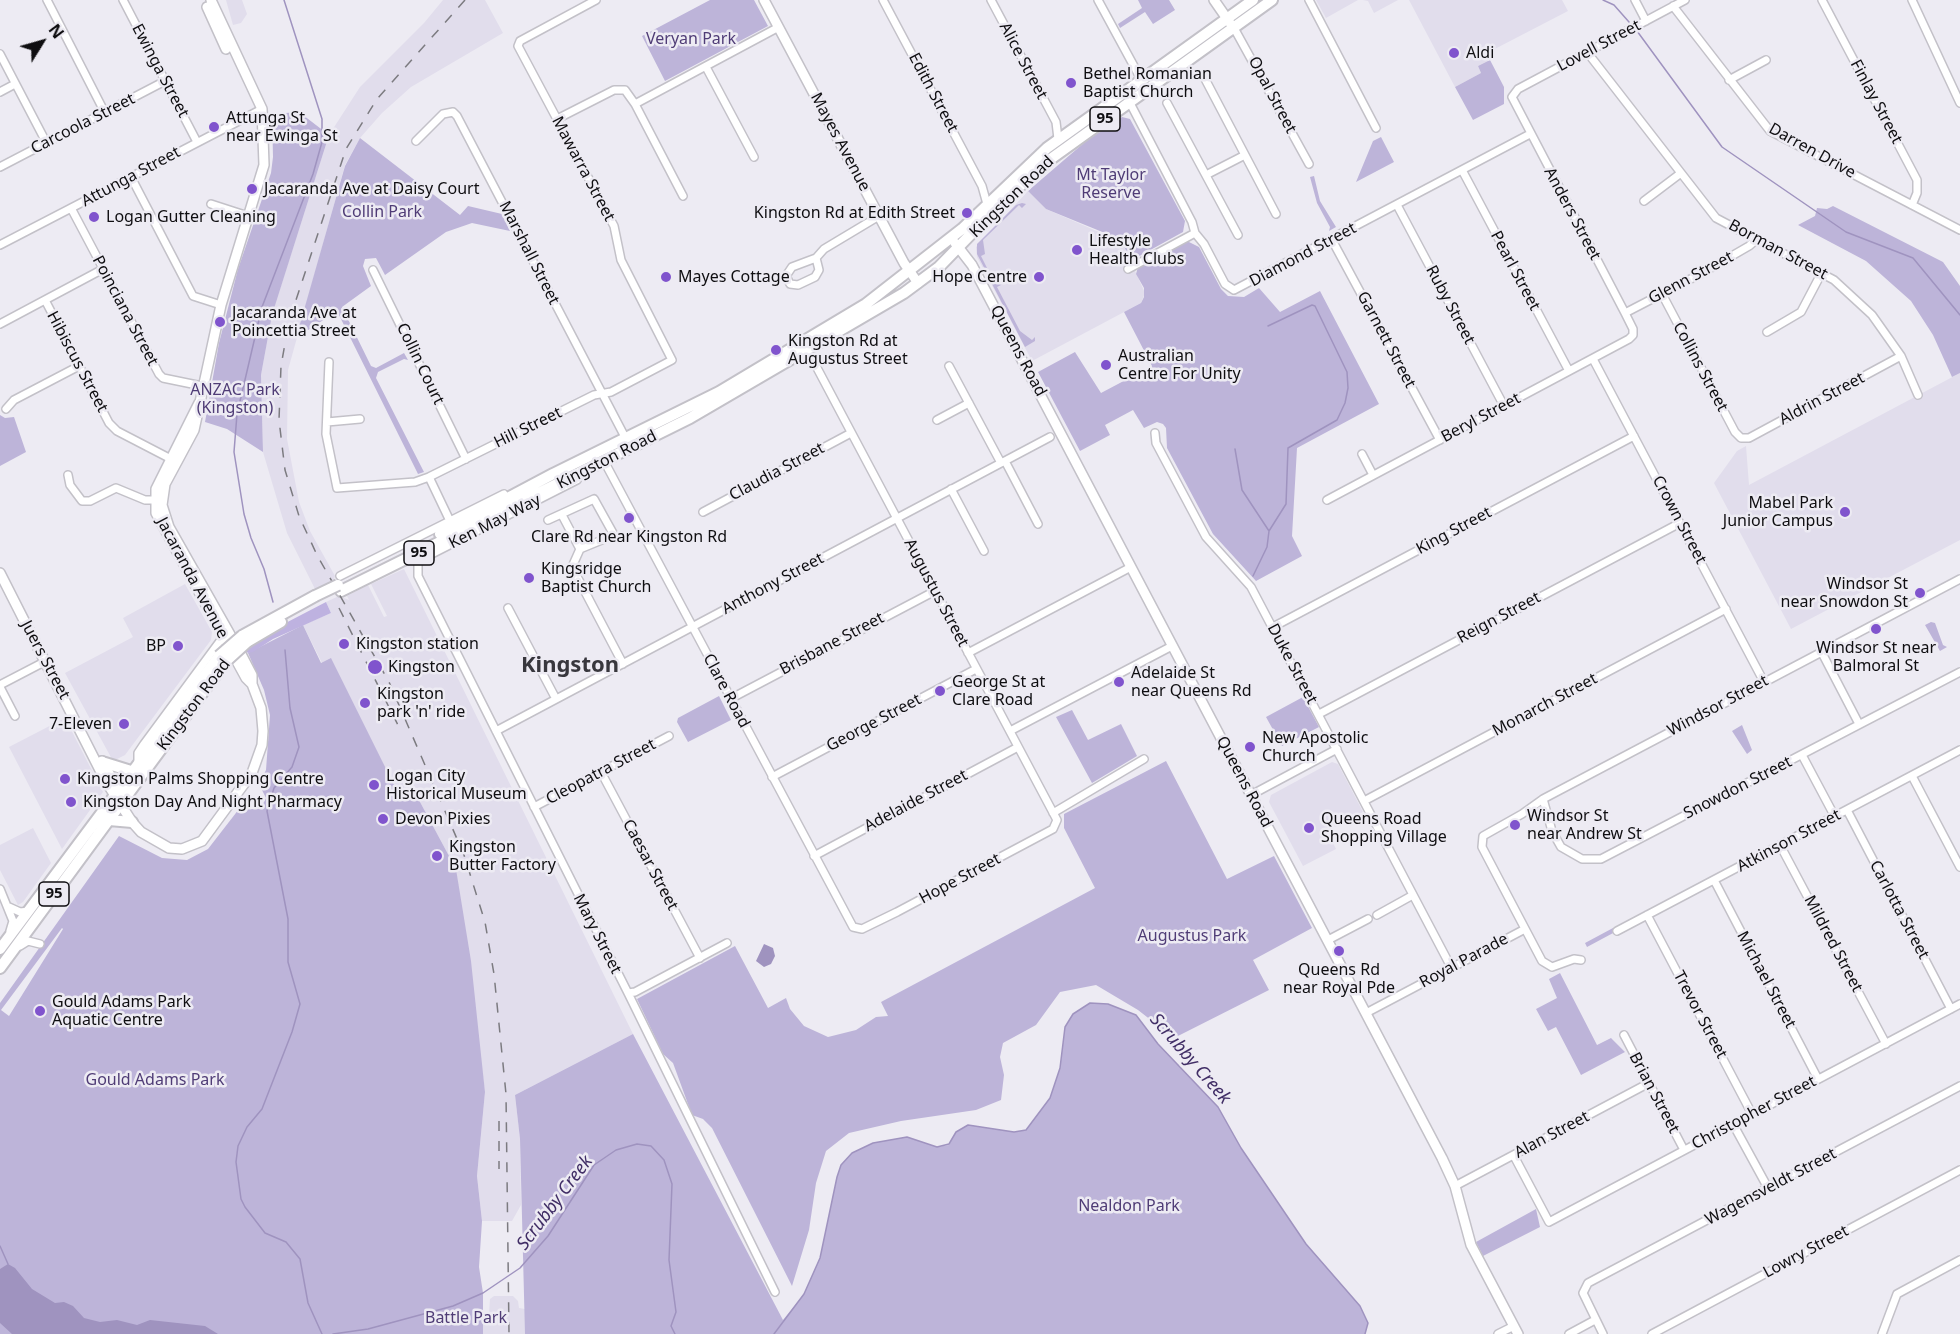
<!DOCTYPE html>
<html>
<head>
<meta charset="utf-8">
<style>
	body { margin:0 }
	#map { position:relative; width:1960px; height:1334px; overflow:hidden; background:#edebf3; font-family:"Noto Sans",sans-serif }
	canvas { display:block }
	.north { position:absolute; left:12px; top:12px; width:60px; height:60px; -webkit-text-stroke:4px #edebf3; paint-order:stroke; rotate:53deg; font-size:16px; font-weight:700; line-height:24px; text-align:center; color:#0f0e11 }
	.north::after { content:''; display:block; margin:auto; width:21px; height:27px; background:#0f0e11; clip-path:polygon(50% 0,100% 100%,50% 72%,0 100%) }
</style>
</head>
<body>
<div id="map">
<canvas width="1960" height="1334"></canvas>
<div class="north">N</div>
</div>
<script>
const c = document.querySelector('canvas').getContext('2d');
c.lineJoin = 'round';
function paint(path, color) { c.fillStyle = color; c.fill(path, 'evenodd'); }
const toPath = rows => new Path2D(rows.map(r => 'M' + r).join(''));
function stroke(path, color, width, dash) { c.strokeStyle = color; c.lineWidth = width; c.lineCap = dash ? 'butt' : 'round'; c.setLineDash(dash || []); c.stroke(path); }
function label(font, color, halo, rows, align = 'center') {
  c.font = font + ' "Noto Sans",sans-serif'; c.lineWidth = 5; c.setLineDash([]); c.textBaseline = 'middle'; c.strokeStyle = halo; c.fillStyle = color; for (const [text, x, y, turn = 0] of rows) {
    c.save(); c.translate(x, y); c.rotate((+turn || 0) * Math.PI / 180); c.textAlign = isNaN(turn) ? turn : align; if (halo) c.strokeText(text, 0, 0); c.fillText(text, 0, 0); c.restore();
  }
}
const built = toPath([
	[226,0,242,0,247,14,241,23,233,25],
	[443,0,485,0,503,33,411,87,382,113,360,138,345,165,288,370,287,439,299,502,310,531,335,576,333,582,316,591,287,533,263,452,261,375,272,314,329,135,360,87,424,23],
	[1316,0,1358,0,1326,18],
	[1363,0,1398,0,1374,13,1368,1],
	[1409,0,1562,0,1568,11,1487,53,1490,60,1478,66,1481,73,1455,87],
	[1028,191,1046,209,1122,242,1145,293,1141,303,1032,361,977,257,976,247],
	[1960,373,1960,540,1791,629,1714,483,1737,451,1746,446,1749,485],
	[404,569,633,1034,515,1095,520,1139,521,1205,512,1221,482,1221,477,1176,485,1092,456,869,412,787,398,794,331,659,322,663,303,625,331,613,326,602,339,596,349,600,347,596,368,585,384,617,387,616,371,584],
	[185,584,212,632,211,640,125,755,113,761,65,673,133,637,123,618],
	[65,718,103,792,62,849,9,747],
	[1332,762,1338,764,1363,812,1327,831,1336,849,1303,866,1269,802,1271,795],
	[33,828,51,863,23,902,18,905,0,870,0,845],
	[494,1296,513,1296,518,1301,519,1308,525,1309,525,1334,483,1334,483,1320,489,1314,490,1299]
]);
const green = toPath([
	[710,0,754,0,768,26,665,81,642,36],
	[1138,0,1169,0,1175,10,1153,24,1145,12,1120,28,1118,24,1142,8],
	[1490,60,1504,87,1504,104,1473,120,1455,87,1481,73,1478,66],
	[299,112,329,135,272,315,261,375,263,452,227,429,205,422,219,343,238,269,271,173,273,157,272,114],
	[1122,117,1130,119,1185,221,1183,232,1134,259,1129,257,1122,242,1117,238,1046,209,1028,191,1085,142],
	[1381,137,1394,162,1356,182,1373,141],
	[360,138,460,215,468,206,502,214,510,231,472,223,446,232,385,275,376,258,365,259,363,266,371,286,342,307,371,366,376,368,404,353,408,360,404,359,378,372,376,378,424,472,418,474,337,311,296,338,345,166],
	[1314,176,1320,201,1336,227,1329,231,1330,227,1317,203,1310,177],
	[1022,203,1026,204,1022,208,1019,205,983,240,985,254,981,256,989,272,994,272,989,277,977,254,977,244,1016,205],
	[1833,206,1943,262,1960,286,1960,373,1952,377,1933,335,1911,301,1866,261,1798,225,1815,216,1817,208,1827,209],
	[1187,241,1199,247,1221,289,1228,296,1244,297,1259,288,1280,312,1320,291,1379,404,1297,448,1292,536,1302,556,1256,581,1213,534,1167,448,1166,428,1163,424,1157,422,1144,428,1133,410,1105,425,1110,435,1080,451,1038,372,1075,352,1101,393,1152,366,1124,312,1141,303,1144,297,1144,288,1136,274,1138,267],
	[995,282,1001,285,997,287,1020,331,1032,340,1035,337,1035,341,1025,347,992,284],
	[0,415,5,418,14,417,26,452,0,466],
	[1931,622,1935,623,1943,645,1947,647,1940,651,1925,625],
	[303,625,321,663,331,658,398,793,412,787,456,869,471,961,485,1092,477,1176,482,1221,479,1267,483,1293,483,1334,0,1334,0,1003,119,836,162,858,187,860,208,849,239,809,262,806,266,798,259,784,266,770,270,715,264,690,248,653],
	[62,928,63,929,9,1016,1,1010],
	[719,696,731,720,688,742,677,722,678,718],
	[1303,697,1319,727,1282,746,1266,717],
	[1072,710,1088,740,1121,724,1137,756,1092,783,1056,717],
	[1742,725,1752,750,1747,754,1732,731],
	[1166,761,1227,879,1274,856,1312,928,1253,960,1269,990,1174,1038,1138,1010,1096,985,1060,992,1036,1025,1003,1043,1000,1057,1004,1075,1001,1100,976,1110,901,1121,849,1133,826,1151,816,1183,809,1230,792,1286,712,1128,703,1119,692,1115,673,1063,663,1054,637,999,735,946,768,1008,786,998,790,1009,804,1026,828,1037,856,1030,876,1017,888,1016,881,1002,1095,888,1064,828,1064,814],
	[1613,928,1615,932,1587,947,1585,943],
	[1560,973,1597,1045,1611,1038,1625,1052,1581,1075,1556,1027,1548,1031,1536,1009,1557,998,1549,979],
	[1090,1003,1108,1004,1136,1015,1158,1044,1218,1107,1241,1148,1306,1244,1360,1306,1368,1323,1365,1334,525,1334,520,1139,515,1095,633,1034,783,1320,804,1294,820,1258,837,1177,841,1165,852,1153,873,1143,907,1137,937,1147,949,1145,956,1132,968,1125,1014,1132,1026,1130,1050,1098,1060,1068,1065,1027,1073,1014],
	[1536,1209,1540,1227,1483,1256,1476,1242]
]);
const forest = toPath([
	[326,602,331,613,273,639,253,652,248,653,244,649,276,628]
]);
const water = toPath([
	[764,944,773,948,775,956,771,964,764,967,756,961],
	[8,1264,15,1268,32,1289,55,1303,64,1302,73,1306,84,1318,100,1322,117,1320,137,1325,150,1320,205,1326,218,1334,12,1334,0,1323,0,1269]
]);
const stream = toPath([
	[1603,0,1614,5,1629,22],
	[1637,31,1722,147,1846,232,1913,258,1960,315],
	[1235,449,1242,490,1269,531],
	[1253,576,1267,547,1269,531,1286,504,1288,448,1337,420,1345,403,1348,388,1347,372,1315,306,1312,305,1268,326],
	[273,602,264,569,251,538,244,514,234,452,237,414,262,307,313,174,322,142,322,119,284,0],
	[285,650,290,708,299,747,292,767,274,788,267,811,288,919,288,962,300,1004,292,1032,262,1109,247,1127,238,1146,236,1162,241,1199,245,1207,265,1233,286,1242,300,1259,308,1303,322,1334],
	[0,1246,8,1264],
	[333,1334,368,1329,453,1306,483,1293,520,1268,548,1236,594,1165,616,1150,637,1144,651,1146,664,1160,672,1184,669,1260,676,1312,671,1326,675,1334],
	[774,1334,804,1294,820,1258,837,1177,841,1165,852,1153,873,1143,907,1137,937,1147,949,1144,956,1132,968,1125,1014,1132,1026,1130,1050,1098,1060,1068,1065,1027,1073,1014,1090,1003,1108,1004,1136,1015,1158,1044,1218,1107,1241,1148,1306,1244,1360,1306,1368,1323,1365,1334]
]);
const street = toPath([
	[47,0,105,113],
	[123,0,197,142],
	[883,0,982,186,987,204],
	[991,0,1056,122,1058,139],
	[1098,0,1142,81],
	[1309,0,1376,128],
	[1635,0,1646,21],
	[1822,0,1917,180,1917,193,1912,205],
	[1912,0,1960,103],
	[1673,6,1770,131,1960,230],
	[1234,28,1309,164],
	[1587,52,1716,218,1834,280,1872,315,1901,356,1918,395],
	[0,54,46,142],
	[706,67,754,157],
	[1204,77,1276,214],
	[1729,80,1766,60],
	[0,92,15,84],
	[1130,103,1192,222,1195,233,1204,244,1225,284,1234,290,1530,134],
	[1167,103,1238,235],
	[635,104,777,28],
	[557,119,614,90,625,90,635,104,683,196],
	[416,141,443,114,453,112,457,116,626,439],
	[0,167,165,81],
	[1462,170,1569,371],
	[1206,175,1245,155],
	[131,177,193,296,221,305],
	[1644,201,1681,173],
	[211,204,248,216],
	[1397,205,1504,406],
	[71,208,159,374,163,378,202,386],
	[1332,240,1440,440],
	[0,245,262,109],
	[816,258,819,270,815,277,798,285,790,284,786,276,792,267,816,258,824,249,879,216],
	[1128,269,1195,233],
	[373,270,466,459],
	[1662,294,1735,432,1741,438,1749,438,1901,356],
	[45,300,109,423,117,431,171,459],
	[1625,313,1704,272,1749,246,1756,240],
	[0,324,103,269],
	[1767,332,1801,312,1821,274],
	[1593,359,1764,682],
	[329,362,326,434,337,488,415,482,429,477,594,395,611,392,672,360,621,260,614,226,518,46,520,41,596,0],
	[949,366,1001,463],
	[6,409,14,400,79,366],
	[937,420,969,403],
	[327,422,360,419],
	[1155,433,1156,443,1206,537,1251,587,1451,967],
	[1362,454,1373,475],
	[603,459,853,927,862,929,897,912,1053,829,1057,820,816,366,804,357,797,356],
	[1005,461,1038,524],
	[580,473,577,480,422,559,418,564,418,576,628,993,775,1292],
	[68,475,70,485,82,501,90,501,116,488,145,500,160,500],
	[429,477,450,521],
	[951,489,984,551],
	[1327,500,1629,339,1633,335,1633,329,1625,313,1512,97,1518,89,1685,0],
	[703,512,851,433],
	[562,515,580,549],
	[548,520,594,499,614,535,580,549,572,567,623,664],
	[340,576,504,494],
	[508,608,556,699],
	[1273,627,1634,436],
	[1821,651,1859,724],
	[968,653,1131,567],
	[0,685,46,661],
	[0,687,15,716],
	[730,699,935,591],
	[1319,714,1680,523],
	[496,731,1050,437],
	[1010,731,1172,646],
	[1802,755,1835,817],
	[138,762,138,753,144,744,223,637],
	[601,772,700,958],
	[1912,776,1960,867],
	[772,777,976,669],
	[1251,795,1337,749],
	[1543,799,1552,831,1561,847,1582,859,1601,859,1960,672],
	[1364,801,1726,609],
	[534,807,669,736],
	[1847,810,1951,1009],
	[1053,813,1144,759],
	[1780,845,1886,1044],
	[814,856,1018,747],
	[1714,880,1818,1079],
	[0,889,13,921,10,931],
	[9,907,20,912,29,911],
	[1377,915,1413,895],
	[1647,915,1752,1114],
	[1617,931,1960,750],
	[1328,940,1368,919],
	[20,946,28,941,40,944],
	[1581,960,1574,959,1552,967,1542,961,1482,847,1483,836,1522,814,1543,799,1960,579],
	[628,993,635,992,727,943],
	[1366,1013,1525,929],
	[1624,1035,1684,1150],
	[1733,1124,1768,1188],
	[1514,1156,1549,1222,1960,1004],
	[1455,1186,1649,1083],
	[1498,1334,1514,1326],
	[1569,1334,1595,1320],
	[1603,1334,1583,1293,1588,1283,1960,1086],
	[1652,1334,1960,1170],
	[1882,1334,1897,1294,1960,1260]
]);
const secondary = toPath([
	[211,0,262,109,264,165,221,305,194,430,165,484,162,505,169,527,241,654,252,675,252,684],
	[764,0,904,263,918,283],
	[1214,0,1230,23],
	[207,7,226,49],
	[955,243,972,265,1442,1158,1455,1186,1471,1245,1518,1334],
	[0,573,105,780,132,822,141,832,169,848,182,849,202,841,252,773,262,745,263,731,261,708,252,684,246,678,156,513,156,489,199,403],
	[102,761,122,796]
]);
const primary = toPath([
	[440,534,553,474,719,392,866,304,962,229,1047,148,1253,0],
	[341,591,690,418,904,293,939,267,1004,200,1052,158,1272,0],
	[242,636,315,596],
	[247,642,281,622],
	[102,762,131,771],
	[109,820,132,822],
	[0,949,219,656],
	[0,968,225,662]
]);
const rail = toPath([
	[465,0,377,99,346,149,289,321,281,366,279,420,285,470,299,516,317,555,389,682,464,855,485,922,494,974,506,1094,509,1334],
	[339,608,401,731],
	[499,1121,499,1169]
]);
const primaryBridge = toPath([
	[315,596,338,585],
	[219,656,242,636],
	[225,662,247,642]
]);
const markers = [
	[1454,53,6,"#8054cd"],
	[1071,83,6,"#8054cd"],
	[214,127,6,"#8054cd"],
	[252,189,6,"#8054cd"],
	[967,213,6,"#8054cd"],
	[94,217,6,"#8054cd"],
	[1077,250,6,"#8054cd"],
	[666,277,6,"#8054cd"],
	[1039,277,6,"#8054cd"],
	[220,322,6,"#8054cd"],
	[776,350,6,"#8054cd"],
	[1106,365,6,"#8054cd"],
	[1845,512,6,"#8054cd"],
	[629,518,6,"#8054cd"],
	[529,578,6,"#8054cd"],
	[1920,593,6,"#8054cd"],
	[1876,629,6,"#8054cd"],
	[344,644,6,"#8054cd"],
	[178,646,6,"#8054cd"],
	[375,667,8,"#8054cd"],
	[1119,682,6,"#8054cd"],
	[940,691,6,"#8054cd"],
	[365,703,6,"#8054cd"],
	[124,724,6,"#8054cd"],
	[1250,747,6,"#8054cd"],
	[65,779,6,"#8054cd"],
	[374,785,6,"#8054cd"],
	[71,802,6,"#8054cd"],
	[383,819,6,"#8054cd"],
	[1515,825,6,"#8054cd"],
	[1309,828,6,"#8054cd"],
	[437,856,6,"#8054cd"],
	[1339,951,6,"#8054cd"],
	[40,1011,6,"#8054cd"]
];
const shields = [
	[1105,119,30],
	[419,553,30],
	[54,894,30]
];
const shieldNames = [
	["95",1105,119],
	["95",419,553],
	["95",54,894]
];
const parkNames = [
	["Veryan Park",691,39],
	["Mt Taylor",1111,175],
	["Reserve",1111,193],
	["Collin Park",382,212],
	["ANZAC Park",235,390],
	["(Kingston)",235,408],
	["Augustus Park",1192,936],
	["Gould Adams Park",155,1080],
	["Nealdon Park",1129,1206],
	["Battle Park",466,1318]
];
const streetNames = [
	["Lovell Street",1599,46,-28],
	["Alice Street",1023,61,62],
	["Ewinga Street",160,71,62],
	["Edith Street",933,93,62],
	["Opal Street",1272,95,62],
	["Finlay Street",1876,102,62],
	["Carcoola Street",83,124,-27],
	["Mayes Avenue",840,142,62],
	["Darren Drive",1812,151,29],
	["Mawarra Street",583,169,62],
	["Attunga Street",131,177,-28],
	["Kingston Road",1012,197,-44],
	["Anders Street",1572,214,62],
	["Borman Street",1778,250,28],
	["Marshall Street",529,253,63],
	["Diamond Street",1303,255,-28],
	["Pearl Street",1515,271,62],
	["Glenn Street",1691,278,-28],
	["Ruby Street",1450,305,62],
	["Poinciana Street",125,311,62],
	["Garnett Street",1386,340,62],
	["Queens Road",1018,351,62],
	["Hibiscus Street",77,362,62],
	["Collin Court",420,364,64],
	["Collins Street",1700,367,62],
	["Aldrin Street",1822,399,-28],
	["Beryl Street",1481,418,-28],
	["Hill Street",528,428,-26],
	["Kingston Road",607,460,-27],
	["Claudia Street",777,472,-28],
	["Crown Street",1679,520,62],
	["Ken May Way",495,522,-27],
	["King Street",1454,531,-28],
	["Jacaranda Avenue",192,578,62],
	["Anthony Street",773,584,-28],
	["Augustus Street",936,593,62],
	["Reign Street",1499,618,-28],
	["Brisbane Street",832,644,-28],
	["Juers Street",45,660,62],
	["Duke Street",1292,664,62],
	["Clare Road",726,691,62],
	["Kingston Road",194,705,-53],
	["Monarch Street",1545,705,-28],
	["Windsor Street",1718,706,-28],
	["George Street",874,723,-28],
	["Cleopatra Street",601,772,-28],
	["Queens Road",1244,782,62],
	["Snowdon Street",1738,788,-27],
	["Adelaide Street",916,801,-28],
	["Atkinson Street",1789,841,-28],
	["Caesar Street",650,865,62],
	["Hope Street",960,879,-28],
	["Carlotta Street",1899,910,62],
	["Mary Street",597,934,63],
	["Mildred Street",1833,944,62],
	["Royal Parade",1464,961,-28],
	["Michael Street",1766,980,62],
	["Trevor Street",1700,1015,62],
	["Brian Street",1654,1093,62],
	["Christopher Street",1754,1113,-28],
	["Alan Street",1552,1135,-28],
	["Wagensveldt Street",1771,1187,-28],
	["Lowry Street",1806,1252,-28]
];
const poiNames = [
	["Aldi",1466,53],
	["Bethel Romanian",1083,74],
	["Baptist Church",1083,92],
	["Attunga St",226,118],
	["near Ewinga St",226,136],
	["Jacaranda Ave at Daisy Court",264,189],
	["Kingston Rd at Edith Street",955,213,"right"],
	["Logan Gutter Cleaning",106,217],
	["Lifestyle",1089,241],
	["Health Clubs",1089,259],
	["Mayes Cottage",678,277],
	["Hope Centre",1027,277,"right"],
	["Jacaranda Ave at",232,313],
	["Poincettia Street",232,331],
	["Kingston Rd at",788,341],
	["Augustus Street",788,359],
	["Australian",1118,356],
	["Centre For Unity",1118,374],
	["Mabel Park",1833,503,"right"],
	["Junior Campus",1833,521,"right"],
	["Clare Rd near Kingston Rd",629,537,"center"],
	["Kingsridge",541,569],
	["Baptist Church",541,587],
	["Windsor St",1908,584,"right"],
	["near Snowdon St",1908,602,"right"],
	["Kingston station",356,644],
	["BP",166,646,"right"],
	["Windsor St near",1876,648,"center"],
	["Balmoral St",1876,666,"center"],
	["Kingston",388,667],
	["Adelaide St",1131,673],
	["near Queens Rd",1131,691],
	["George St at",952,682],
	["Clare Road",952,700],
	["Kingston",377,694],
	["park 'n' ride",377,712],
	["7-Eleven",112,724,"right"],
	["New Apostolic",1262,738],
	["Church",1262,756],
	["Logan City",386,776],
	["Historical Museum",386,794],
	["Kingston Palms Shopping Centre",77,779],
	["Kingston Day And Night Pharmacy",83,802],
	["Windsor St",1527,816],
	["near Andrew St",1527,834],
	["Devon Pixies",395,819],
	["Queens Road",1321,819],
	["Shopping Village",1321,837],
	["Kingston",449,847],
	["Butter Factory",449,865],
	["Queens Rd",1339,970,"center"],
	["near Royal Pde",1339,988,"center"],
	["Gould Adams Park",52,1002],
	["Aquatic Centre",52,1020]
];
const waterNames = [
	["Scrubby Creek",1190,1059,49],
	["Scrubby Creek",555,1203,-53]
];
const districtNames = [
	["Kingston",570,666]
];
paint(built, '#e1ddec');
paint(green, '#bdb4d9');
paint(forest, '#beb2e0');
paint(water, '#9f93bf');
stroke(stream, '#9f93bf', 1.5);
stroke(street, '#c3c1c8', 10);
stroke(secondary, '#c3c1c8', 12);
stroke(primary, '#c3c1c8', 14);
stroke(street, '#fff', 7);
stroke(secondary, '#fff', 9);
stroke(primary, '#fff', 10);
stroke(rail, '#7c7b80', 1.5, [10, 10]);
stroke(primaryBridge, '#c3c1c8', 14, []);
stroke(primaryBridge, '#fff', 10);
for (const [x, y, r, color] of markers) { const dot = new Path2D(); dot.arc(x, y, r, 0, 2 * Math.PI); c.fillStyle = color; c.fill(dot); stroke(dot, '#edebf3', 2); }
for (const [x, y, w] of shields) { const box = new Path2D(); box.roundRect(x - w / 2, y - 12, w, 24, 4.5); c.fillStyle = '#edebf3'; c.fill(box); stroke(box, '#0f0e11', 1.5); }
label('bold 15px', '#0f0e11', null, shieldNames);
label('16px', '#4f3c76', '#edebf3', parkNames);
label('16px', '#0f0e11', '#edebf3', streetNames);
label('16px', '#0f0e11', '#edebf3', poiNames, 'left');
label('italic 18px', '#412e66', '#edebf3', waterNames);
label('bold 22px', '#38373d', '#edebf3', districtNames);
</script>
</body>
</html>
